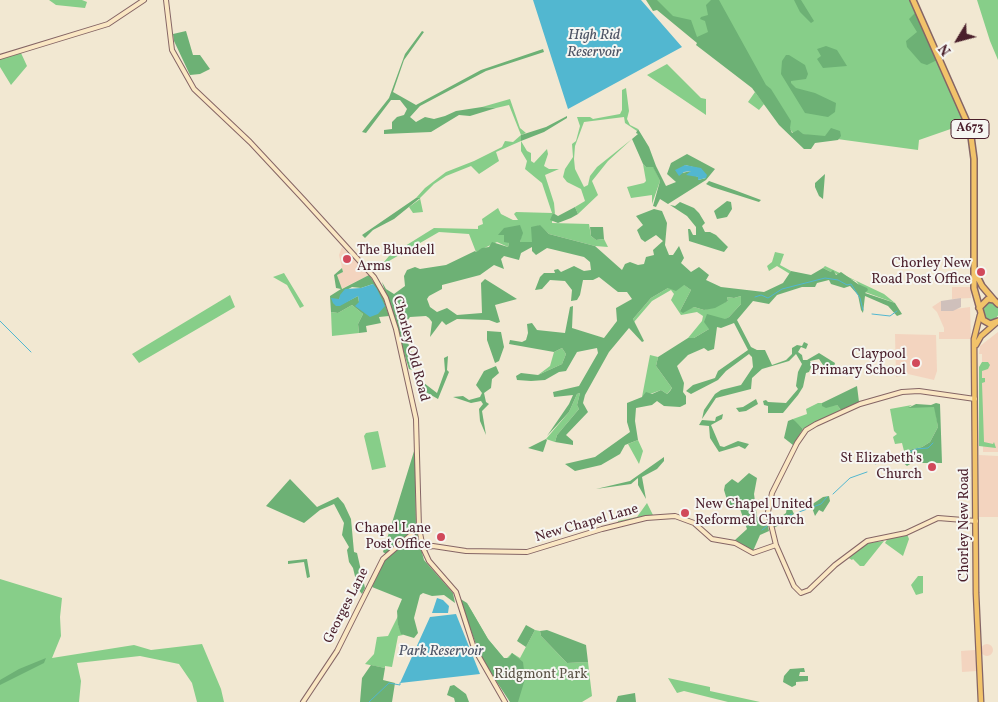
<!DOCTYPE html>
<html>
<head>
<meta charset="utf-8">
<style>
	body { margin:0 }
	#map { position:relative; width:998px; height:702px; overflow:hidden; background:#f2e8d2; font-family:Vollkorn,serif }
	canvas { display:block }
	.north { position:absolute; left:933px; top:15px; width:50px; height:50px; -webkit-text-stroke:4px #f6f6f2; paint-order:stroke; rotate:233deg; font-size:14px; font-weight:700; line-height:20px; text-align:center; color:#4a1f2b }
	.north::after { content:''; display:block; margin:auto; width:18px; height:22px; background:#4a1f2b; clip-path:polygon(50% 0,100% 100%,50% 72%,0 100%) }
</style>
</head>
<body>
<div id="map">
<canvas width="998" height="702"></canvas>
<div class="north">N</div>
</div>
<script>
const c = document.querySelector('canvas').getContext('2d');
c.lineJoin = 'round';
function paint(path, color) { c.fillStyle = color; c.fill(path, 'evenodd'); }
const toPath = rows => new Path2D(rows.map(r => 'M' + r).join(''));
function stroke(path, color, width, dash) { c.strokeStyle = color; c.lineWidth = width; c.lineCap = dash ? 'butt' : 'round'; c.setLineDash(dash || []); c.stroke(path); }
function label(font, color, halo, rows, align = 'center') {
  c.font = font + ' Vollkorn,serif'; c.lineWidth = 4; c.setLineDash([]); c.textBaseline = 'middle'; c.strokeStyle = halo; c.fillStyle = color; for (const [text, x, y, turn = 0] of rows) {
    c.save(); c.translate(x, y); c.rotate((+turn || 0) * Math.PI / 180); c.textAlign = isNaN(turn) ? turn : align; if (halo) c.strokeText(text, 0, 0); c.fillText(text, 0, 0); c.restore();
  }
}
const built = toPath([
	[342,247,369,275,341,289,337,275,343,272,339,255],
	[952,287,971,287,971,298,952,299],
	[941,301,941,311,970,307,971,339,939,339,939,332,944,332,944,328,937,312,932,307],
	[998,332,998,452,983,452,983,445,980,444,980,367,982,367,982,354,979,354,980,346],
	[895,334,936,335,937,371,934,380,908,374,896,377],
	[979,455,998,456,998,517,979,517],
	'981 650a6 6 0 1 1 12 0a6 6 0 1 1-12 0Z',
	[975,650,977,671,962,672,961,651]
]);
const industrial = toPath([
	[961,298,961,307,953,311,941,311,941,301]
]);
const green = toPath([
	[49,0,82,0,87,2,85,8,56,5],
	[651,0,910,0,965,124,919,140,918,150,793,133,752,78,695,39],
	[977,0,998,0,998,60,990,41],
	[21,53,27,66,11,85,0,67,0,59],
	[667,64,701,98,706,99,706,115,647,75],
	[626,88,629,111,627,119,630,125,638,129,637,131,625,123,624,117,584,122,575,146,574,159,575,169,584,187,588,185,590,176,597,167,632,139,608,161,592,181,598,195,578,214,575,207,585,201,581,189,567,182,563,177,565,169,573,157,572,144,576,141,580,126,577,117,590,117,593,119,620,114,622,110,622,90],
	[755,92,764,104,759,110,748,102],
	[510,99,520,128,526,133,521,135,521,141,527,151,531,153,531,161,534,163,547,149,548,154,544,166,549,169,559,169,545,175,554,203,555,214,553,213,552,223,589,224,591,236,596,240,604,239,608,247,595,246,549,234,539,225,532,242,520,242,522,233,499,235,504,235,509,243,508,247,497,242,476,252,469,234,439,232,389,261,390,264,384,262,389,256,434,228,478,229,478,226,483,224,482,219,498,208,501,214,513,220,518,220,514,214,516,212,552,213,542,183,525,169,527,161,521,151,521,141,496,152,499,161,479,174,471,166,446,176,434,184,420,198,423,212,413,213,409,207,420,199,416,198,425,188,446,172,474,161,502,147,505,141,513,142,521,135,509,105,496,108,482,107],
	[643,164,646,167,653,166,660,181,652,204,652,195,631,198,627,187,644,183,646,181],
	[775,252,784,254,780,265,791,271,790,274,777,266,769,271,767,266,772,262],
	[825,266,884,294,895,303,865,292,856,281,831,272,823,268],
	[284,273,304,306,300,308,287,285,273,277],
	[683,284,691,290,680,311,694,307,704,310,728,301,727,297,734,298,741,296,741,304,729,317,694,338,688,338,702,321,703,316,697,312,681,315,671,300,674,294,671,290,652,301,634,322,633,319,651,298,668,288],
	[230,295,235,307,139,363,132,354],
	'981 311a9 9 0 1 1 18 0a9 9 0 1 1-18 0Z',
	[352,305,363,314,358,324,359,333,332,336,331,312,338,313],
	[562,348,566,354,562,364,538,375,550,366,554,352],
	[650,355,658,357,656,366,672,388,667,394,661,390,642,397],
	[982,362,988,362,990,365,988,369,982,371,982,378,985,378,985,382,982,383,984,442,993,444,994,442,996,448,979,446,979,367],
	[580,393,577,405,579,409,557,435,555,442,546,439,569,412,577,394],
	[818,403,822,403,822,406,837,405,841,410,803,429,795,422,793,419,807,414,806,409],
	[912,405,909,407,935,407,938,427,930,442,922,447,904,451,902,443,895,444,893,437,897,434,894,431,890,409],
	[378,431,386,467,372,470,364,436,366,433],
	[638,440,643,451,639,464,628,444],
	[647,503,654,517,618,524,618,521,637,517],
	[907,534,909,539,903,556,885,543,888,538],
	[884,541,864,566,860,566,853,559,852,560,847,557,867,543],
	[918,576,923,576,923,593,916,595,911,585],
	[0,579,62,598,60,617,61,636,52,658,134,645,151,650,202,644,221,689,224,702,197,702,192,683,179,664,140,656,77,663,81,681,79,702,0,702],
	[467,603,488,639,505,660,512,653,520,658,535,630,540,631,541,636,567,663,588,662,592,696,582,702,510,702],
	[398,616,398,625,403,635,398,636,392,667,385,666,385,668,365,664,374,654,377,637,388,636],
	[668,678,710,687,710,691,760,702,728,702,684,691,677,693]
]);
const forest = toPath([
	[646,0,657,0,673,16,691,20,697,37,708,32,705,21,700,19,701,17,708,15,706,5,711,0,719,0,766,85,771,89,791,121,790,128,792,133,798,130,803,134,825,136,831,128,840,131,841,136,838,140,815,143,811,149,804,149,779,125,752,88,696,45,697,43,657,10,653,11],
	[794,0,801,0,814,21,811,23,800,12],
	[915,13,937,60,927,65,921,63,907,47,906,41,917,32,909,19],
	[186,31,193,55,200,55,210,69,200,74,190,75,174,41,173,34],
	[422,31,424,32,404,60,393,92,416,105,481,70,543,49,544,52,486,71,420,106,410,117,416,122,425,117,434,119,445,116,456,111,482,107,496,108,470,116,459,115,431,132,384,134,384,130,392,129,392,122,397,117,404,115,407,109,400,100,391,100,366,133,362,132,389,98,405,54],
	[826,46,837,50,847,66,823,68,817,59,821,56,817,49],
	[786,55,789,55,805,65,808,74,806,79,791,81,791,83,796,88,815,93,836,103,835,112,828,117,805,113,781,74,782,61],
	[567,116,567,118,544,132,521,141,521,135,546,127],
	[638,129,649,147,656,166,666,186,676,182,667,174,671,163,687,154,715,169,706,180,668,204,660,199,656,207,653,206,660,181,653,167,646,167,643,164,632,139,638,134,636,133],
	[685,165,701,169,706,178,698,180,698,177,690,173,691,171,682,173],
	[825,174,823,199,819,196,815,187,815,183],
	[709,181,737,191,761,200,759,202,712,187,706,184],
	[416,198,420,198,394,219,373,230,365,238,362,235],
	[727,201,731,202,732,209,727,217,717,219,714,211],
	[680,202,694,208,699,213,705,223,702,226,705,232,710,232,716,235,728,247,724,252,689,241,688,229,690,229,693,235,696,235,696,227,687,216,670,205,675,206],
	[575,207,578,214,571,218,558,223,550,220,553,213,558,216],
	[654,209,662,211,667,223,665,245,669,255,673,255,679,246,684,258,681,263,691,272,699,267,709,275,706,280,721,287,764,292,783,283,791,271,811,275,823,268,831,272,833,270,836,275,841,272,858,284,867,288,868,290,865,293,895,303,902,314,897,316,888,306,865,296,863,313,861,310,858,295,850,286,844,288,831,284,829,280,817,283,815,287,802,287,777,295,769,304,753,301,737,320,751,347,757,350,765,350,772,365,786,360,792,354,792,348,797,345,802,346,804,342,808,344,806,349,801,347,798,352,802,355,803,360,807,360,819,353,835,363,833,370,829,374,819,359,810,361,812,365,809,372,806,373,803,387,798,395,783,413,768,413,768,406,764,405,763,401,766,400,768,402,786,403,798,389,796,386,798,372,802,364,796,354,789,361,762,369,752,378,751,389,716,398,702,419,704,410,715,394,721,390,741,385,753,367,752,357,749,354,726,371,718,380,691,394,686,391,693,385,715,378,718,371,748,350,734,323,721,328,717,327,714,349,708,351,704,348,688,355,677,366,684,383,683,392,686,396,686,404,680,407,664,406,657,401,652,405,636,408,635,421,638,440,625,445,620,454,601,465,575,471,565,464,595,457,630,432,627,422,627,403,642,397,646,392,652,394,661,390,667,394,670,391,672,388,656,366,658,357,688,338,694,338,709,329,704,322,707,314,725,319,729,317,741,304,741,296,734,298,727,297,728,301,715,308,704,310,694,307,683,313,680,311,691,290,684,285,676,291,668,288,651,298,633,319,644,341,642,342,629,328,609,352,585,395,583,403,588,412,566,435,573,441,573,445,555,442,557,435,579,409,577,405,580,393,577,394,569,412,547,436,569,404,573,395,554,397,553,392,579,386,598,353,597,348,577,352,566,371,559,372,545,380,531,381,517,380,516,376,521,373,538,375,562,364,566,354,562,348,554,352,509,344,510,340,522,342,526,340,528,333,527,324,532,323,537,330,565,333,570,307,573,306,572,328,604,338,617,321,616,308,632,299,627,292,618,292,599,277,593,280,583,280,580,295,577,300,571,301,572,290,565,281,550,280,542,289,535,290,540,277,544,273,555,273,554,270,558,269,561,272,574,266,584,271,591,270,590,262,584,257,547,248,536,255,532,251,532,247,521,253,519,260,504,256,501,259,504,269,494,265,480,275,442,285,442,289,429,296,427,299,430,307,437,312,447,308,457,315,482,313,481,283,485,279,517,299,495,305,500,322,497,323,489,320,457,319,446,325,442,321,430,337,432,322,429,318,426,316,410,317,404,325,409,346,414,358,419,362,413,362,412,370,409,369,382,282,386,289,394,294,405,286,404,276,407,270,415,267,420,269,446,265,475,251,476,252,482,248,489,247,492,242,508,247,509,243,504,242,504,235,498,235,504,228,520,225,523,233,520,242,532,242,531,227,540,225,549,234,595,246,622,270,625,264,630,262,638,265,644,264,646,257,654,255,653,250,663,241,656,235,645,242,641,239,637,230,643,225,636,216],
	[590,227,603,227,604,239,596,240,591,236],
	[342,268,343,272,337,275,342,289,369,275,382,294,389,316,379,317,381,323,366,326,367,332,359,333,358,324,363,314,352,305,338,313,331,312,330,296,341,289,336,288,334,275],
	[373,284,378,312,359,302,358,296,342,304,333,303,333,300,339,299,345,291,352,287,361,288],
	[487,331,501,332,504,347,499,361,495,363,487,340],
	[448,356,447,370,449,372,438,399,417,387,416,383,420,371,424,383,437,393,445,371,444,358],
	[496,366,499,373,492,379,491,388,484,393,486,402,489,404,482,411,486,435,480,421,479,409,483,404,481,401,471,403,453,397,463,396,469,400,480,397,482,393,476,385,484,371],
	[857,386,859,402,841,410,837,405,826,408,822,406,822,403],
	[756,399,758,404,746,411,739,412,736,408,743,407],
	[936,403,940,404,942,463,921,463,920,458,907,466,898,458,904,451,922,447,930,442,938,427,934,407,908,408,916,404,931,405],
	[723,414,722,419,711,425,720,446,724,447,738,441,749,444,745,449,739,446,719,452,710,438,709,426,699,425,702,420,715,421,716,417],
	[793,419,803,429,793,445,784,438,788,421],
	[546,439,547,440,543,452,528,448],
	[415,448,416,529,386,554,383,552],
	[664,457,664,461,657,469,642,477,646,499,638,485,638,478,631,484,596,489,630,481],
	[749,473,757,478,754,494,757,517,761,517,761,523,767,522,769,531,760,535,753,551,735,540,747,529,739,506,730,510,724,490,725,485,732,479,738,483],
	[290,479,317,507,338,497,344,504,351,519,354,552,357,553,365,588,362,594,358,589,353,568,349,562,347,550,349,547,342,535,344,523,334,504,320,510,304,523,266,506],
	[829,496,830,501,823,512,819,510,815,516,811,505,823,497],
	[788,501,794,514,785,520,784,523,773,528,770,519,779,518,786,513],
	[417,533,424,560,453,593,455,603,444,595,432,596,423,593,420,595,414,618,418,633,414,638,401,634,398,625,397,611,402,599,372,587,385,558],
	[307,559,310,577,307,578,304,562,288,564,288,561],
	[459,598,467,603,488,639,504,658,509,658,512,653,523,662,525,679,518,702,510,702,481,658],
	[526,625,535,630,526,647,517,641],
	[547,630,586,645,588,662,567,663,541,636,540,631],
	[46,658,44,663,0,685,0,680,19,669],
	[371,665,385,668,383,680,395,683,392,702,360,702,362,678],
	[804,668,805,672,800,672,799,676,808,676,808,681,796,682,796,685,792,687,783,682,784,676,790,669],
	[454,685,466,694,469,702,455,702,454,698,447,695,450,686],
	[635,693,636,702,616,702,618,696]
]);
const water = toPath([
	[533,0,641,0,682,47,568,109],
	[685,165,701,168,707,175,706,178,698,180,698,177,686,175,691,171,684,172,679,176,675,170],
	[373,284,377,289,385,306,378,314,370,317,355,306,359,302,358,296,340,306,336,306,333,303,331,298,339,299,340,295,345,289,361,288],
	[437,598,443,600,449,606,448,613,432,613],
	[456,614,480,674,400,683,430,617]
]);
const stream = toPath([
	[755,297,761,295,768,298,782,289,825,278,838,280,847,285,851,284,860,298,863,310],
	[872,314,890,316,897,311],
	[0,321,31,352],
	[876,464,880,457,898,457,916,449,928,448,933,443],
	[833,494,850,478,867,472],
	[799,512,821,504,827,497],
	[773,524,792,514],
	[762,530,767,526],
	[369,702,389,683,400,685,400,683]
]);
const secondary = toPath([
	[166,0,172,50,194,89,250,142,304,200,374,277,386,298,396,329,416,419,419,528,423,548,429,561,456,592,474,648,505,702],
	[0,57,108,24,144,0],
	[975,399,919,391,902,392,860,404,816,424,806,430,797,443,772,493,768,512,776,545,794,586,801,593,809,590,835,565,867,541,906,533,938,518,976,521],
	[423,548,433,546,466,551,527,552,602,529,646,518,675,516,694,523,712,539,735,543,753,553,776,545],
	[303,702,337,651,383,559,419,528]
]);
const primary = toPath([
	[980,315,974,339,976,593,981,702],
	[976,345,981,336,996,323]
]);
const highway = toPath([
	[913,0,970,129,974,159,974,288,983,320,990,324,998,321],
	[975,272,982,286,994,300],
	[979,308,988,299,994,300,998,304]
]);
const markers = [
	[347,259,5,"#d1495b"],
	[981,272,5,"#d1495b"],
	[916,363,5,"#d1495b"],
	[932,467,5,"#d1495b"],
	[685,513,5,"#d1495b"],
	[441,537,5,"#d1495b"]
];
const shields = [
	[970,129,38]
];
const shieldNames = [
	["A673",970,129]
];
const poiNames = [
	["The Blundell",357,251,"left"],
	["Arms",357,267,"left"],
	["Chorley New",971,264],
	["Road Post Office",971,280],
	["Claypool",906,355],
	["Primary School",906,371],
	["St Elizabeth's",922,459],
	["Church",922,475],
	["New Chapel United",695,505,"left"],
	["Reformed Church",695,521,"left"],
	["Chapel Lane",431,529],
	["Post Office",431,545]
];
const streetNames = [
	["Chorley Old Road",410,349,75],
	["New Chapel Lane",587,524,-16],
	["Chorley New Road",965,525,-90],
	["Georges Lane",347,606,-63]
];
const parkNames = [
	["Ridgmont Park",541,675]
];
const waterNames = [
	["High Rid",594,36],
	["Reservoir",594,53],
	["Park Reservoir",441,652]
];
paint(built, '#f3d4bf');
paint(industrial, '#cfc0bb');
paint(green, '#87ce89');
paint(forest, '#6db175');
paint(water, '#52b7d0');
stroke(stream, '#52b7d0', 1);
stroke(secondary, '#856565', 6);
stroke(primary, '#856565', 7);
stroke(highway, '#856565', 8);
stroke(secondary, '#fae7c3', 4);
stroke(primary, '#f2c36a', 4.5);
stroke(highway, '#f2c36a', 5);
for (const [x, y, r, color] of markers) { const dot = new Path2D(); dot.arc(x, y, r, 0, 2 * Math.PI); c.fillStyle = color; c.fill(dot); stroke(dot, '#f6f6f2', 2); }
for (const [x, y, w] of shields) { const box = new Path2D(); box.roundRect(x - w / 2, y - 9.5, w, 19, 4); c.fillStyle = '#f6f6f2'; c.fill(box); stroke(box, '#4a1f2b', 1); }
label('bold 12px', '#4a1f2b', null, shieldNames);
label('14px', '#4a1f2b', '#f6f6f2', poiNames, 'right');
label('14px', '#4a1f2b', '#f6f6f2', streetNames);
label('14px', '#5c5447', '#f6f6f2', parkNames);
label('italic 15px', '#4d5465', '#f6f6f2', waterNames);
</script>
</body>
</html>
